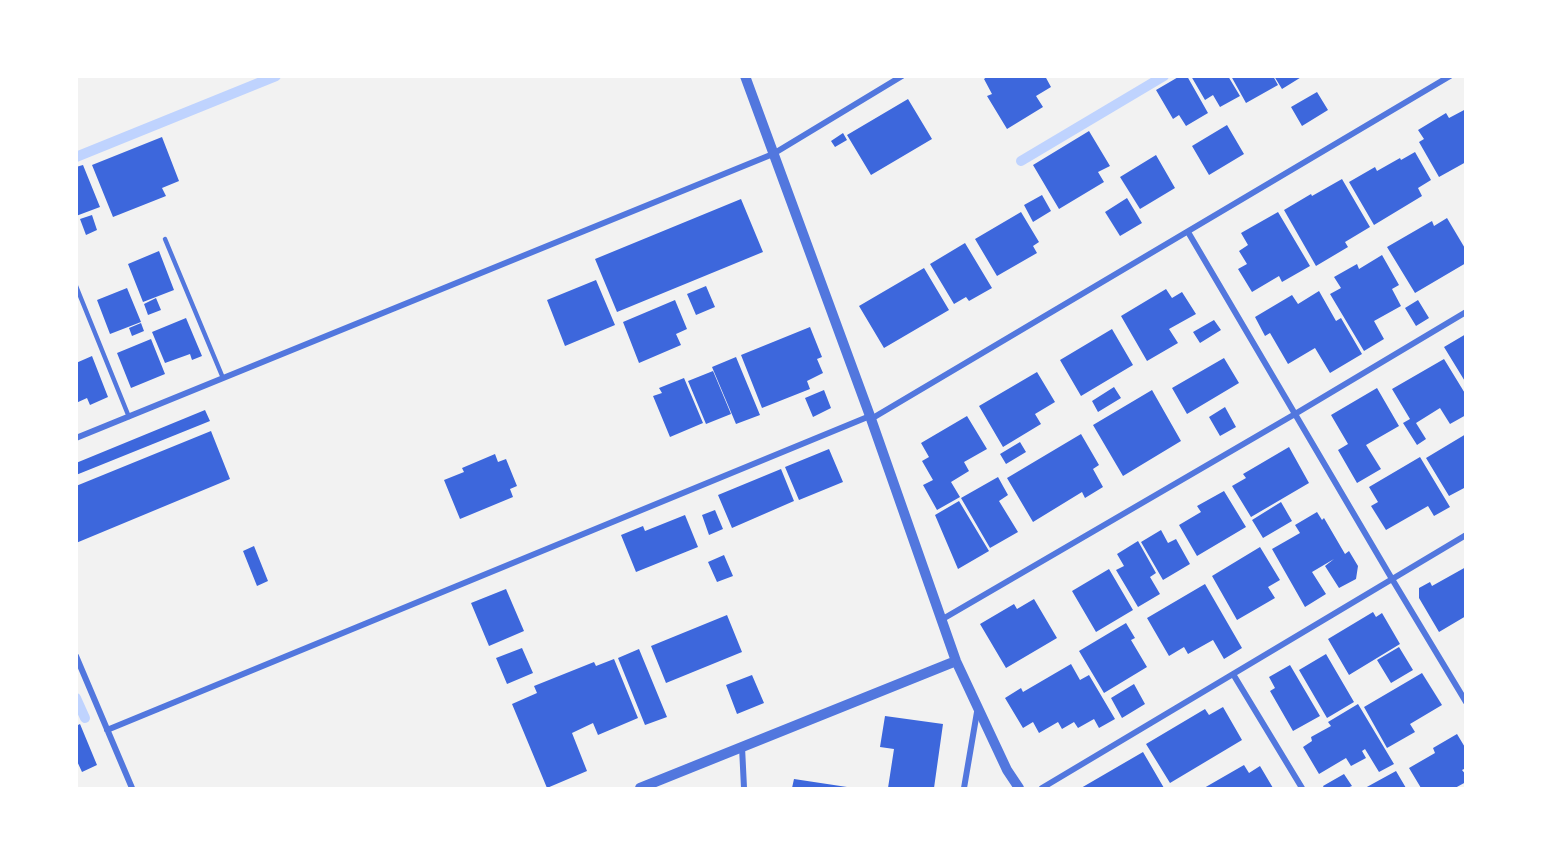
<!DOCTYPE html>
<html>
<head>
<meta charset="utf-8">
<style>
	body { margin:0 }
	#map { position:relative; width:1542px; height:865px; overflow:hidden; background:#f2f2f2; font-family:"Exo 2",sans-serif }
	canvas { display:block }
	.frame { position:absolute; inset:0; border:78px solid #fff; pointer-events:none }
</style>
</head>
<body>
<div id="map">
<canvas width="1542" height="865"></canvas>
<div class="frame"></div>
</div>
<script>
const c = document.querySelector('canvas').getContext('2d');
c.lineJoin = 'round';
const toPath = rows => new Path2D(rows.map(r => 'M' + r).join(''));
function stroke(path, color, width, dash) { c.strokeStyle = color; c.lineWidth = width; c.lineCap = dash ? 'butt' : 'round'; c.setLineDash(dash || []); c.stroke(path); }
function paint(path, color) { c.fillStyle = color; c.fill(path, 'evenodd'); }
const stream = toPath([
	[76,157,276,76],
	[1021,161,1164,76],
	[76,698,85,718]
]);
const building = toPath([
	[988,76,1045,76,1051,87,1036,96,1043,107,1007,129,987,96,992,94,984,79],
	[1180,76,1187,76,1208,113,1186,126,1179,115,1173,119,1156,90],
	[1191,76,1228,76,1240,96,1220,107,1213,95,1205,100],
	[1231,76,1273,76,1278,85,1246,103],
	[1274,76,1303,76,1282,89],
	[1317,92,1328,110,1302,126,1291,107],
	[908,99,932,139,871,175,847,135],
	[1466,109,1466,162,1439,177,1419,142,1424,139,1418,130,1446,113,1449,118],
	[1227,125,1244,154,1209,175,1192,146],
	[1089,131,1110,166,1098,172,1104,182,1059,209,1033,165],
	[843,133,847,140,835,147,831,141],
	[162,137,179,181,162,188,166,196,113,217,92,165],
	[1415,152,1431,180,1418,188,1422,196,1374,225,1349,182,1375,167,1377,171,1400,158,1401,160],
	[1156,155,1175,188,1140,209,1120,177],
	[83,165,100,207,76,216,76,167],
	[1342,179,1370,227,1345,242,1348,247,1316,266,1284,210,1311,194,1312,196],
	[1042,195,1051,211,1033,222,1024,205],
	[1127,198,1142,223,1120,236,1105,212],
	[741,199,763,252,617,312,595,259],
	[1021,212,1039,242,1033,246,1037,253,997,276,975,239],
	[1278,212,1310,266,1282,282,1279,276,1252,292,1238,269,1247,264,1239,251,1248,245,1241,233],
	[92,215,97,230,86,235,80,219],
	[1447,218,1466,250,1466,263,1415,293,1387,247,1432,221,1434,226],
	[965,243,992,288,969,301,966,297,954,304,930,264],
	[159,251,174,290,143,302,128,264],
	[1382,255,1399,285,1392,289,1401,306,1374,321,1384,339,1364,351,1330,294,1341,288,1334,277,1357,264,1359,269],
	[924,268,949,310,884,348,859,306],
	[596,280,615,325,565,346,547,300],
	[706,286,715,307,696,315,687,294],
	[127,288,141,322,110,334,97,300],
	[1166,289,1172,298,1182,292,1196,314,1169,329,1178,343,1147,361,1121,316],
	[1319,291,1336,321,1341,318,1362,354,1330,373,1315,348,1288,364,1270,333,1265,336,1255,317,1292,295,1298,304],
	[156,298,161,310,148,315,144,304],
	[675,300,687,329,676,334,681,345,639,363,623,322],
	[1418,300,1429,318,1416,326,1405,308],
	[186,318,202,356,192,360,190,354,165,363,152,332],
	[1214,320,1221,330,1200,343,1193,332],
	[141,323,144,331,132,336,129,328],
	[810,327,822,357,817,359,823,373,807,381,810,389,762,408,741,355],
	[1112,329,1133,365,1081,396,1060,360],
	[1466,334,1466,383,1444,347],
	[151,339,165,374,131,388,117,353],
	[92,356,108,397,90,405,87,398,76,403,76,363],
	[736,357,760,415,736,424,712,367],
	[1224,358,1239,383,1187,414,1172,388],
	[1444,359,1466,395,1466,415,1450,424,1440,408,1416,423,1426,439,1417,445,1403,423,1410,419,1392,389],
	[713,371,731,414,706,424,688,381],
	[1037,372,1055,402,1035,414,1041,424,1003,447,979,406],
	[684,378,703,423,670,437,653,396,662,393,659,388],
	[1114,387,1121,398,1098,412,1092,401],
	[1377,388,1399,426,1366,445,1381,469,1357,483,1338,450,1348,444,1331,415],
	[824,390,831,408,813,417,805,398],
	[1152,390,1181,441,1123,476,1093,425],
	[1225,407,1236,427,1220,436,1209,417],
	[205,410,210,421,76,475,76,463],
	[967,416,987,449,964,462,969,471,951,482,960,497,937,510,923,485,933,480,922,461,929,457,921,443],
	[211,431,230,479,76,543,76,486],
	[1081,434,1099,465,1093,469,1103,487,1085,498,1082,492,1033,522,1007,478],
	[1466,434,1466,487,1449,496,1426,458],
	[1020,442,1026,452,1006,464,1000,454],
	[1289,447,1309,483,1251,517,1232,486,1246,478,1243,474],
	[829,449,843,482,799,500,785,467],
	[495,454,498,462,506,459,517,486,510,489,513,497,460,519,444,480,464,472,462,468],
	[1420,457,1450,507,1434,516,1428,506,1386,530,1371,506,1378,502,1369,487],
	[781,469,794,501,732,528,718,495],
	[998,477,1008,495,999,501,1018,532,990,548,961,498],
	[1224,491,1246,527,1197,556,1179,525,1201,512,1197,506],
	[959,501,989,551,958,569,935,515],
	[1281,502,1292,521,1263,538,1252,520],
	[715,510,723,529,709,535,702,515],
	[1317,512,1322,520,1324,518,1345,554,1349,551,1358,566,1356,579,1339,588,1325,566,1334,559,1312,572,1326,594,1305,607,1272,549,1300,533,1295,525],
	[685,515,698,547,636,572,621,535,643,526,645,531],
	[1161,530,1168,543,1176,539,1190,564,1163,580,1141,542],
	[1138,541,1156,573,1150,577,1160,594,1138,607,1116,570,1124,566,1117,554],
	[254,546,268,581,257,586,243,551],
	[1260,547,1280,580,1268,587,1275,598,1237,620,1212,576],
	[724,555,733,576,717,582,708,562],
	[1466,567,1466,616,1439,632,1419,598,1419,588,1430,582,1432,586],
	[1109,569,1133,610,1096,632,1072,591],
	[1205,584,1242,648,1224,659,1213,640,1188,654,1184,647,1169,656,1147,618],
	[506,589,524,631,489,646,471,603],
	[1034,599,1057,638,1006,668,980,624,1014,604,1017,609],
	[1373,612,1376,617,1382,613,1400,644,1349,675,1328,639],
	[727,615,742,652,666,683,651,646],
	[1126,623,1135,638,1131,640,1147,667,1104,693,1079,651],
	[1399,647,1413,670,1391,683,1377,660],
	[522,648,533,673,507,684,496,658],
	[639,649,667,717,645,725,618,658],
	[1326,654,1354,702,1327,718,1299,670],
	[614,659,638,718,598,735,593,723,572,733,587,771,547,788,512,704,537,693,534,686,594,662,596,666],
	[1071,664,1080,680,1089,675,1115,719,1099,728,1094,719,1078,728,1074,722,1062,729,1058,722,1039,733,1033,722,1023,728,1005,698,1021,688,1023,692],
	[1290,665,1320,716,1293,731,1270,691,1275,688,1269,677],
	[1422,673,1442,705,1410,724,1415,732,1387,748,1364,707],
	[752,675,764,703,737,714,726,685],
	[1134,684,1145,704,1122,718,1111,698],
	[1358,704,1394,764,1379,772,1365,749,1362,751,1366,758,1351,766,1346,758,1319,774,1303,747,1312,741,1311,737,1331,726,1328,722],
	[1223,707,1242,740,1170,783,1146,744,1205,709,1209,715],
	[885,716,943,724,934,788,888,788,894,749,880,747],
	[80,724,97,765,82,772,76,759,76,726],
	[1457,734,1466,749,1466,768,1462,770,1466,775,1466,782,1455,788,1421,788,1409,768,1435,753,1433,748],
	[1143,752,1164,788,1081,788],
	[1244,765,1249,773,1260,766,1273,788,1204,788],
	[1396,771,1406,788,1365,788],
	[1344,774,1352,786,1347,788,1324,788,1323,786],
	[794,779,847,787,847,788,792,788]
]);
const service = toPath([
	[165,239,223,378],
	[76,286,129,417]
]);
const minor = toPath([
	[1188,232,1392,579,1466,702],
	[871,419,1450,76],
	[76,438,773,154,902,76],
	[941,620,1295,414,1466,312],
	[76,656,132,788],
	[1233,674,1302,788],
	[107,730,870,416],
	[742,747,744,788],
	[964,788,977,712],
	[1042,788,1466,535]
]);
const tertiary = toPath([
	[745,76,870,416,956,661,1007,770,1019,788],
	[640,788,956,661]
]);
stroke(stream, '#bfd3fe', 10);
paint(building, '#3d67dc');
stroke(service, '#5277de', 4.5);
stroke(minor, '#5277de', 6);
stroke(tertiary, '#5277de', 10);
</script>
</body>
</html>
